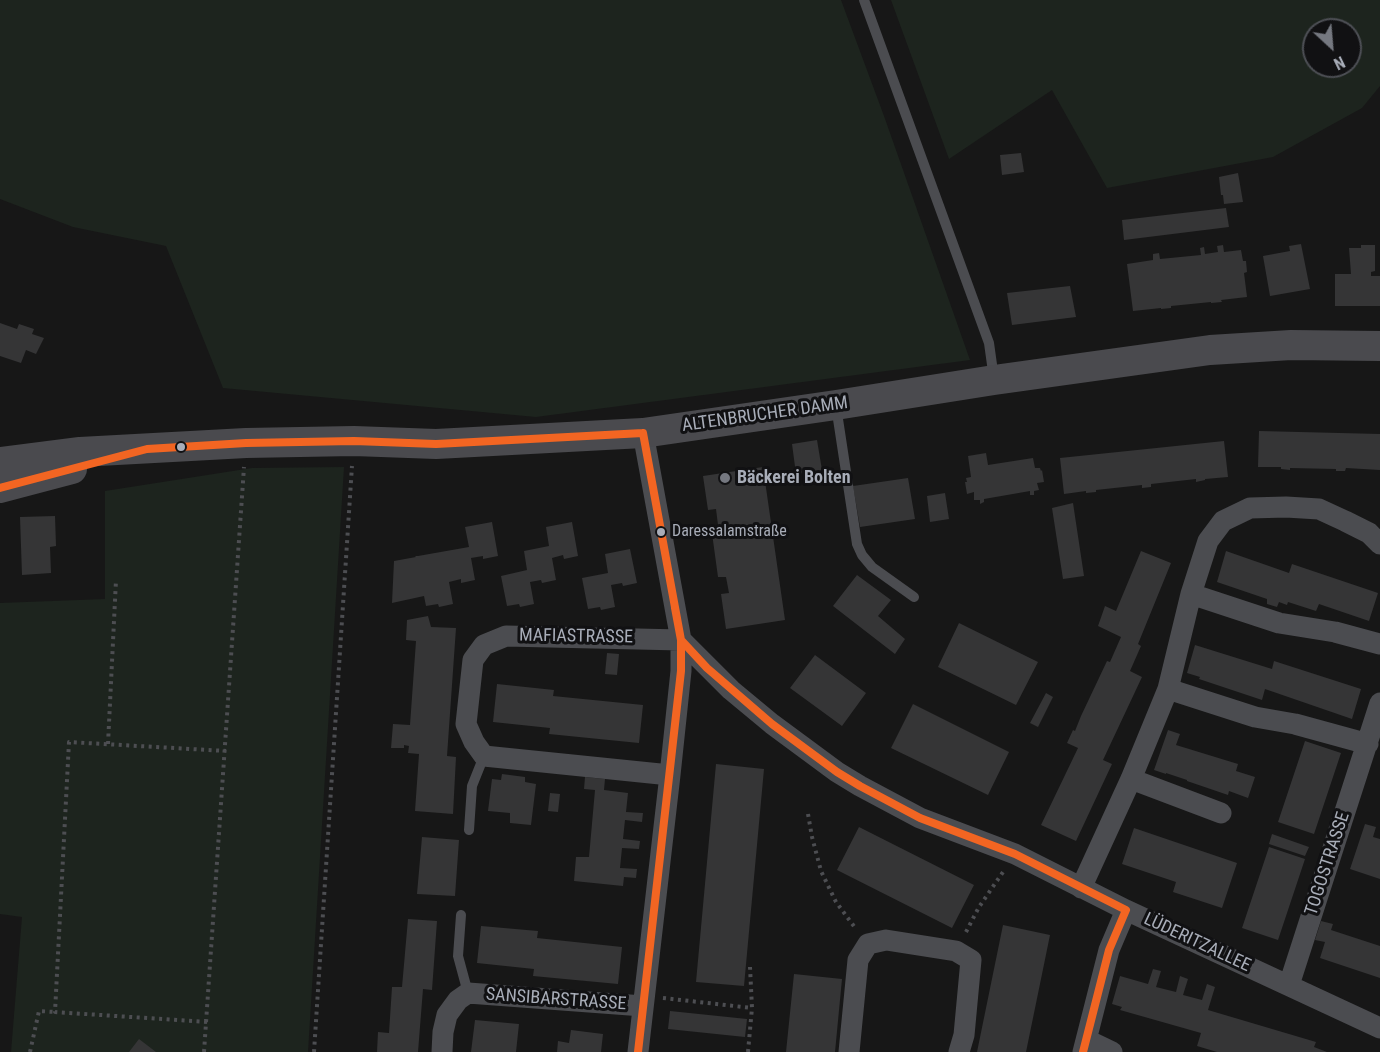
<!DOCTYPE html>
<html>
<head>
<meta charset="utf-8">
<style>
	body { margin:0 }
	#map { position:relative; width:1380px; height:1052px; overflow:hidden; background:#171717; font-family:"Roboto Condensed",sans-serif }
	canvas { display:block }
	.north { position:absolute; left:1302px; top:18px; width:60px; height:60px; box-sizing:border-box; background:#111113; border:2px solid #4d4f55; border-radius:50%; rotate:154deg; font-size:16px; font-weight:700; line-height:24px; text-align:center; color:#a8adb8 }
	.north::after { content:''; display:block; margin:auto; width:21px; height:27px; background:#757880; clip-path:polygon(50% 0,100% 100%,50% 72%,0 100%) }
</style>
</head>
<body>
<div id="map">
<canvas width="1380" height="1052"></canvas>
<div class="north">N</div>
</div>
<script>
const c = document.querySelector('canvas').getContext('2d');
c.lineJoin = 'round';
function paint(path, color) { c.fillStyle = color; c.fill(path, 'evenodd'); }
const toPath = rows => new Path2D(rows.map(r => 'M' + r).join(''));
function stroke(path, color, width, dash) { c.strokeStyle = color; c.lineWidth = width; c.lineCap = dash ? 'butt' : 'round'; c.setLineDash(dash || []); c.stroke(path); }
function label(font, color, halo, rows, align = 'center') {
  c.font = font + ' "Roboto Condensed",sans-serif'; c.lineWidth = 6; c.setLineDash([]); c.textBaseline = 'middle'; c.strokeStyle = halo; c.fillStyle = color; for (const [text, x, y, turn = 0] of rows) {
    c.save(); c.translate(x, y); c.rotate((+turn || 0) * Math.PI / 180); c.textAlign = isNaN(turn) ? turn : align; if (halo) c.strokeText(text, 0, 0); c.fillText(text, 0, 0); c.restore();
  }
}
const green = toPath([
	[0,0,841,0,884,116,970,360,536,417,223,388,166,246,73,227,0,199],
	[891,0,1380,0,1380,86,1362,108,1273,157,1107,188,1052,90,949,159],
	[1314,30,1350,30,1350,66,1314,66],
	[344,467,308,1052,11,1052,22,917,0,914,0,603,105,599,105,491,252,468]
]);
const building = toPath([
	[1021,153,1024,172,1002,175,1000,155],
	[1238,173,1243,202,1224,204,1223,195,1221,195,1219,177],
	[1226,208,1229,227,1124,240,1122,220],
	[1301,244,1310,289,1270,296,1263,256,1290,251,1289,246],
	[1223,245,1224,252,1241,250,1243,261,1246,261,1247,272,1244,273,1247,297,1221,300,1222,302,1211,303,1211,302,1171,306,1171,308,1161,309,1161,308,1133,311,1127,264,1153,260,1153,254,1159,253,1160,259,1201,255,1200,248,1204,247,1205,254,1218,252,1217,246],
	[1361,245,1375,245,1375,271,1371,272,1371,276,1380,276,1380,306,1335,306,1335,274,1351,274,1349,248,1361,248],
	[1070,286,1076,317,1012,325,1007,293],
	[0,323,17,329,19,324,34,329,32,334,44,338,36,354,26,350,21,363,0,356],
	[1259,431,1380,434,1380,470,1346,468,1345,471,1336,471,1336,469,1290,468,1290,470,1281,469,1281,467,1258,467],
	[817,440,823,476,808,478,808,473,796,474,792,444],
	[1224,441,1228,477,1205,479,1205,480,1196,482,1196,479,1151,484,1151,487,1142,488,1142,485,1096,490,1096,492,1086,493,1086,491,1064,494,1060,458],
	[986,453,988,465,1033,458,1035,468,1040,468,1041,471,1042,470,1044,482,1037,483,1039,490,1034,491,1034,495,1030,495,1030,491,984,499,984,502,980,504,980,500,974,500,974,492,967,494,965,482,967,482,966,478,971,477,968,456],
	[763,467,785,620,726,629,721,594,729,593,726,577,718,577,711,526,718,525,716,509,708,510,703,476],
	[908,478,915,519,860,527,853,486],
	[945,493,949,519,930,522,927,496],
	[1073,503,1084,576,1063,579,1052,508],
	[55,516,56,546,50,547,51,573,22,575,20,517],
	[492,522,498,556,483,559,483,556,471,558,475,580,461,583,461,579,449,582,453,604,439,607,438,604,426,606,424,596,392,603,394,561,416,557,415,556,418,556,469,547,465,527],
	[572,522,578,556,564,559,563,555,552,558,556,580,542,583,541,580,530,582,534,604,520,607,519,604,507,606,501,576,527,570,524,551,549,546,546,527],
	[630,549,637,583,623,586,622,583,611,585,615,607,601,610,600,607,588,609,582,578,608,573,605,554],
	[1141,551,1171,563,1138,644,1141,646,1130,671,1142,677,1103,760,1112,764,1076,841,1041,825,1078,748,1067,743,1073,730,1075,731,1081,716,1107,661,1110,662,1121,637,1098,626,1105,606,1116,611],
	[1226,551,1289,573,1292,564,1378,593,1369,621,1319,604,1316,611,1288,602,1287,605,1279,602,1277,607,1267,604,1267,599,1217,582],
	[857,575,891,600,878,616,905,639,895,654,833,606],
	[428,616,431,627,456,628,447,756,456,757,453,814,415,811,419,754,408,753,409,746,404,745,404,748,391,748,393,724,410,725,416,641,406,640,407,620],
	[959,623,1038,662,1016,705,938,667],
	[1195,645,1272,669,1274,661,1361,689,1352,719,1265,689,1262,700,1199,679,1200,677,1187,673],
	[607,653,619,654,617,675,605,674],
	[815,655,866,693,842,726,790,688],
	[497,684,554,690,553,696,643,705,639,743,549,734,550,728,493,722],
	[1046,693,1053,697,1038,727,1030,723],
	[913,704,1009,752,988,795,891,748],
	[1168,730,1180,734,1176,745,1238,764,1236,771,1255,777,1248,798,1229,791,1228,795,1187,781,1187,780,1166,773,1166,774,1154,770],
	[1305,741,1341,753,1314,834,1278,822],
	[716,764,764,769,744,986,696,982],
	[502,774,525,777,525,782,536,784,531,825,510,823,510,813,488,811,492,779,501,780],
	[585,777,605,779,604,790,628,793,626,812,643,813,642,822,625,820,623,839,640,841,639,849,622,848,620,868,637,869,636,878,624,877,623,886,574,881,576,857,589,857,595,790,584,789],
	[550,793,560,794,558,812,548,811],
	[1365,824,1376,827,1373,837,1380,839,1380,879,1350,869],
	[859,827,974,885,952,928,837,870],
	[1134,828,1237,863,1222,908,1173,892,1176,882,1122,864],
	[1272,834,1309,847,1305,856,1269,844],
	[422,837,459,840,455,896,417,894],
	[1269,847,1305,859,1278,940,1242,928],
	[408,919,437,921,432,990,423,989,418,1052,377,1052,378,1032,389,1033,392,987,402,987],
	[1321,921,1333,924,1331,930,1380,946,1380,978,1320,958,1325,942,1315,940],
	[1003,925,1050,935,1041,979,1026,1052,977,1052],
	[481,926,538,931,537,938,622,947,618,984,533,976,534,969,477,963],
	[1153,969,1161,971,1156,987,1176,992,1180,976,1188,979,1183,995,1202,1000,1207,984,1215,987,1208,1010,1316,1042,1314,1047,1327,1052,1217,1052,1197,1046,1201,1033,1120,1010,1122,1007,1112,1004,1120,976,1148,984],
	[794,974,842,979,835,1052,786,1052],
	[670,1011,747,1019,745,1037,668,1029],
	[475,1020,519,1024,516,1052,471,1052],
	[571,1030,603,1034,601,1052,557,1052,558,1041,569,1043],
	[139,1039,156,1052,129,1052]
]);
const path = toPath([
	[108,744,116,580],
	[808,814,812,837,821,871,836,902,856,929],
	[966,932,979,907,1003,872],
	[663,998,752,1008],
	[207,1022,55,1012,69,742,226,751],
	[30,1052,39,1011,55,1012],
	[204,1052,244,467],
	[314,1052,352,466],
	[748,1052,752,1008,750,967]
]);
const service = toPath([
	[864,0,989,343,994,379],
	[836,406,857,544,862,555,872,567,914,597],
	[469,830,472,786,484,756],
	[461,915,458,956,468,993]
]);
const minor = toPath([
	[1191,594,1279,623,1335,632,1380,644],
	[681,640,731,690,772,724,837,772,860,786,920,818,1015,854,1126,910,1380,1028],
	[1168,689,1255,717,1295,724,1368,744],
	[670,775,484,756,474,742,466,724,473,660,484,645,506,636,681,640],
	[1131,779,1221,813],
	[1081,888,1131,779,1168,689,1191,594,1208,541,1223,521,1250,508,1286,507,1319,509,1345,521,1369,533,1380,544],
	[1289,985,1380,703],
	[1087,1040,1112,1052],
	[442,1052,443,1032,447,1015,458,1000,468,993,643,1006],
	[638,1052,670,775,681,671,681,640,643,433],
	[849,1052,858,960,868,944,886,940,956,951,971,960,964,1035,959,1052],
	[1083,1052,1109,950,1126,910]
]);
const secondary = toPath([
	[0,462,80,452,246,443,354,441,436,444,643,433,836,405,994,380,1210,350,1291,345,1380,346],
	[0,488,72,469]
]);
const bus1 = toPath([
	[643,433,681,640,707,668,772,724,837,772,860,786,920,818,1015,854,1126,910,1109,950,1083,1052],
	[0,488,147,449,246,443,354,441,436,444,643,433],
	[638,1052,681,671,681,640,675,608]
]);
const markers = [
	[181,447,5,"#a8adb8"],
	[725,478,6,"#757880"],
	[661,532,5,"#a8adb8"]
];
const busNames = [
	["Daressalamstraße",672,532]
];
const streetNames = [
	["ALTENBRUCHER DAMM",765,415,-8],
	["MAFIASTRASSE",576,637,1],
	["TOGOSTRASSE",1328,864,-72],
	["LÜDERITZALLEE",1197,943,25],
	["SANSIBARSTRASSE",556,1000,4]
];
const poiNames = [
	["Bäckerei Bolten",737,478]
];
paint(green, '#1d241e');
paint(building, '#353536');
stroke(path, '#4d4e52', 4, [3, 4.5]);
stroke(service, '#4b4c50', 10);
stroke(minor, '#4b4c50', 21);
stroke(secondary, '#4a4a4e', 30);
stroke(bus1, '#f26522', 8);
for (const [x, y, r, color] of markers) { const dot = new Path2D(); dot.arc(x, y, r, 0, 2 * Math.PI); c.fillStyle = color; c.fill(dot); stroke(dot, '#111113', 2); }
label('16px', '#a8adb8', '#111113', busNames, 'left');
label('18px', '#a8adb8', '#111113', streetNames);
label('bold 18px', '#a8adb8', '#111113', poiNames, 'left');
</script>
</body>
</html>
